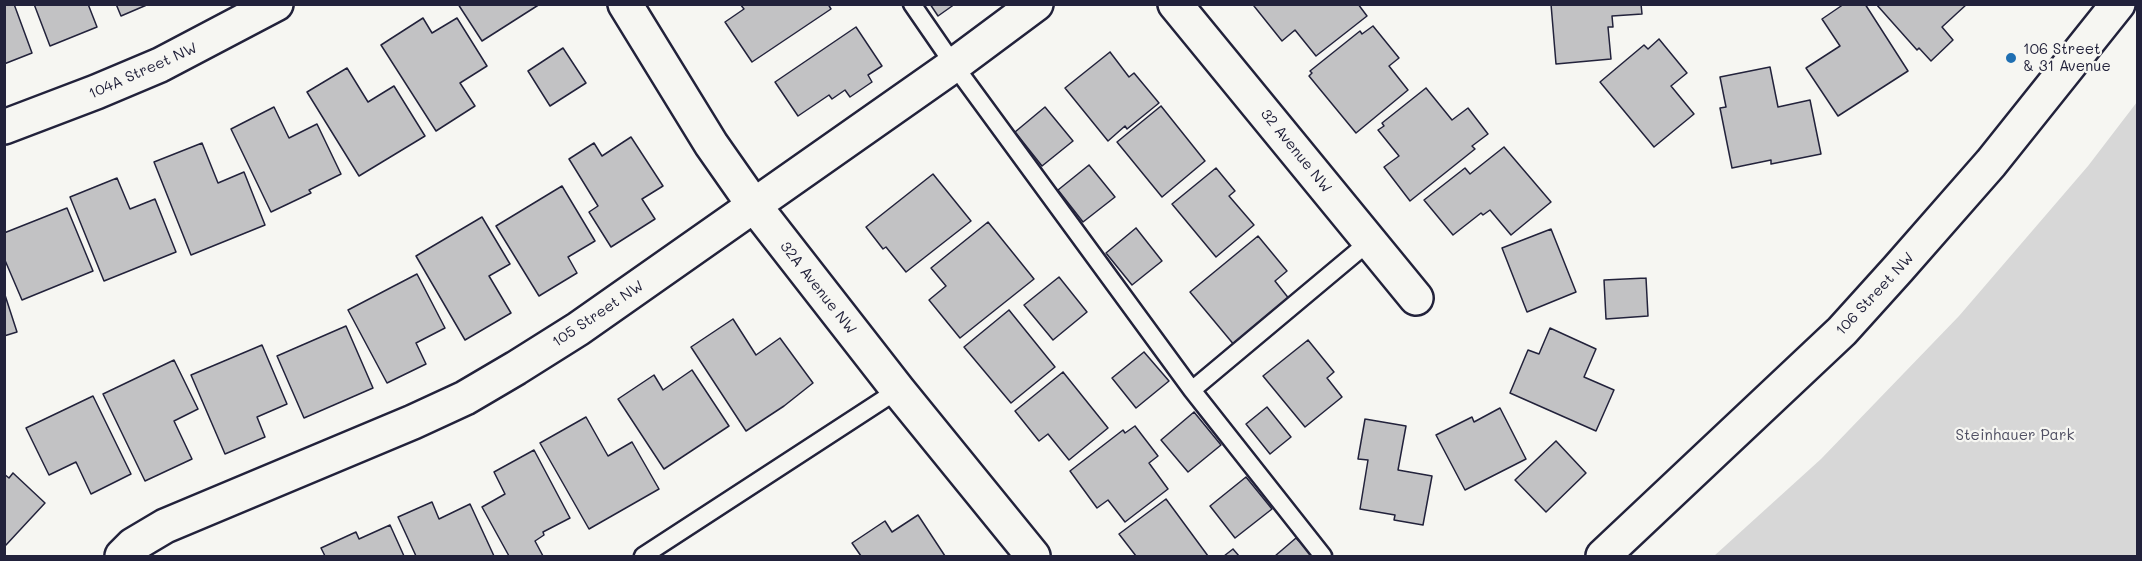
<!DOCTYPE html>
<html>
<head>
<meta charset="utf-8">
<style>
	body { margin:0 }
	#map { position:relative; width:2142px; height:561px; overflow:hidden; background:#f6f6f2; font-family:Mali,sans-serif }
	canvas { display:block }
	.frame { position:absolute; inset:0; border:6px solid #22223b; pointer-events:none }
</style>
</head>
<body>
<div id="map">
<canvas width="2142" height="561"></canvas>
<div class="frame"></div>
</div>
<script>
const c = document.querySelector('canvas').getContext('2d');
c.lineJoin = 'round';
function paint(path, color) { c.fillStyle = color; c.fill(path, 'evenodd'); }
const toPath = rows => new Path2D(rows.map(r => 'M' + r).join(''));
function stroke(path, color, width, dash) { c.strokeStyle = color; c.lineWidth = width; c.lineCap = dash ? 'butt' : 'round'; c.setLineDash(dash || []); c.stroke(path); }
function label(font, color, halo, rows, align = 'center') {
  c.font = font + ' Mali,sans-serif'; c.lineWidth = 4.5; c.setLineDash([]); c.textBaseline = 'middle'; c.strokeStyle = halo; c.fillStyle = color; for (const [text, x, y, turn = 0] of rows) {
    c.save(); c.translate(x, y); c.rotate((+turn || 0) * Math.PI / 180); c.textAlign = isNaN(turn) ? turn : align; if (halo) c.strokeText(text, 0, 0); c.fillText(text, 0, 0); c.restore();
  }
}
const green = toPath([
	[2137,102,2137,556,1714,556,1821,459,1959,316,2088,166]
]);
const building = toPath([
	[4,4,14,4,32,53,4,64,4,4],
	[34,4,88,4,97,27,50,46,34,4],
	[116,4,149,4,121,16,116,4],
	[458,4,540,4,482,41,458,4],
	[740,4,828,4,831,9,752,62,725,22,744,9,740,4],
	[930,4,955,4,938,16,930,4],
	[1256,4,1358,4,1367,16,1316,56,1295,30,1282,41,1254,6,1256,4],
	[1551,4,1641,4,1642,14,1612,16,1613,27,1608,27,1611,59,1556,64,1551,4],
	[1844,4,1865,4,1908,71,1838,116,1806,68,1840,46,1822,19,1844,4],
	[1876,4,1967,4,1942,27,1953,40,1931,61,1919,48,1917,50,1876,4],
	[423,18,432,33,457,18,487,66,460,83,475,106,436,131,381,45,423,18],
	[1373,26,1399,58,1389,66,1408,90,1356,133,1309,76,1312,73,1310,71,1360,31,1362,34,1373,26],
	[856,27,882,66,868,75,872,82,850,97,845,90,832,99,829,95,798,116,775,82,856,27],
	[1659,39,1687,73,1671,86,1694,114,1654,147,1600,82,1644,45,1648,49,1659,39],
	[563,48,586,83,550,106,528,71,563,48],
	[1110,52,1129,77,1134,73,1159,103,1127,129,1125,126,1108,141,1065,88,1110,52],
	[1770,67,1778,107,1810,100,1821,154,1771,164,1771,160,1732,168,1720,108,1726,107,1720,77,1770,67],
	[347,68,368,102,394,86,425,136,359,176,307,92,347,68],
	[1426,88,1452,120,1468,108,1488,134,1472,146,1475,149,1410,201,1384,167,1399,156,1378,130,1384,126,1382,123,1426,88],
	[1161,106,1205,161,1162,197,1117,142,1161,106],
	[274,107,289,138,317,124,341,174,309,190,311,193,271,212,231,129,274,107],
	[1045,107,1073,141,1042,166,1015,132,1045,107],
	[631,137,663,186,642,199,655,219,611,247,589,212,598,206,569,159,594,143,602,156,631,137],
	[202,143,218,183,244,172,265,225,191,255,154,162,202,143],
	[1504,147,1551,202,1511,235,1490,210,1483,215,1481,213,1453,235,1424,200,1465,168,1470,174,1504,147],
	[1089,165,1115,197,1083,222,1058,190,1089,165],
	[1216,168,1235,191,1229,196,1254,225,1216,257,1172,204,1216,168],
	[933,174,971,221,906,272,886,247,883,249,866,227,933,174],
	[117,178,130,209,155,199,176,252,104,281,70,197,117,178],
	[562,186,595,241,568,257,577,273,539,296,496,226,562,186],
	[67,208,93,271,22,300,4,258,4,233,67,208],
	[482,217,510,264,489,276,511,313,465,340,416,256,482,217],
	[988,222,1034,279,960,338,929,300,946,286,931,268,988,222],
	[1136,228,1162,261,1132,285,1106,253,1136,228],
	[1551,229,1576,292,1527,312,1502,248,1551,229],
	[1258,236,1287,271,1275,281,1290,300,1235,346,1190,292,1258,236],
	[417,274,445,328,416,343,426,364,387,383,348,310,417,274],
	[1059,277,1087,312,1053,340,1024,305,1059,277],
	[1646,278,1648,316,1606,319,1604,280,1646,278],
	[4,292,17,332,4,336,4,292],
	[1009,310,1055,367,1011,403,964,347,1009,310],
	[733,319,756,355,780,338,813,383,784,406,746,431,691,347,733,319],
	[346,326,373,388,304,418,277,356,346,326],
	[1550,328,1596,349,1584,377,1614,390,1596,431,1510,393,1528,350,1539,354,1550,328],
	[1308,340,1334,372,1327,378,1342,397,1305,427,1263,376,1308,340],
	[262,345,287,404,257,417,265,437,225,454,191,375,262,345],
	[1144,352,1169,381,1136,408,1112,378,1144,352],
	[174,360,198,409,174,421,192,459,145,481,103,394,174,360],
	[692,370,729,426,664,469,618,399,654,375,663,390,692,370],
	[1063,372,1108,428,1069,460,1048,434,1039,441,1015,411,1063,372],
	[93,396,131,474,91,494,76,462,49,475,26,428,93,396],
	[1267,407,1291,437,1270,454,1246,424,1267,407],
	[1500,408,1526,459,1465,490,1436,435,1472,417,1474,422,1500,408],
	[1194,412,1221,445,1188,472,1161,440,1194,412],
	[586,417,608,456,632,442,659,489,589,529,540,443,586,417],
	[1365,419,1406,426,1398,470,1432,476,1423,525,1394,520,1395,515,1360,509,1368,460,1358,459,1365,419],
	[1135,426,1158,456,1149,463,1168,489,1125,522,1108,500,1097,508,1070,471,1123,430,1125,433,1135,426],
	[1556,441,1586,473,1546,512,1515,480,1556,441],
	[534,450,570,518,543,532,544,535,535,541,543,556,509,556,482,507,505,494,494,472,534,450],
	[13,473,45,503,6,545,4,543,4,474,9,478,13,473],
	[1246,477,1272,509,1235,538,1210,506,1246,477],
	[1166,499,1208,556,1136,556,1119,534,1166,499],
	[432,502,439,519,470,504,494,556,416,556,398,517,432,502],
	[918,515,945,556,861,556,852,543,885,521,892,532,918,515],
	[390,525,404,556,325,556,321,548,356,532,359,539,390,525],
	[1296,538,1313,556,1275,556,1296,538],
	[1233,549,1239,556,1224,556,1233,549]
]);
const service = toPath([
	[912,4,954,65,1192,390,1323,556],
	[1192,390,1370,241],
	[643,556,898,390]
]);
const minor = toPath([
	[625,4,711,144,753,204,898,390,1033,556],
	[1175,4,1416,298],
	[4,127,96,92,160,65,276,4],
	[122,556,133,545,165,526,413,422,465,398,516,368,578,329,954,65,1036,4]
]);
const tertiary = toPath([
	[1603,556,1842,331,1898,269,1991,163,2118,4]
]);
const markers = [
	[2011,58,6,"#1f6fb2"]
];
const poiNames = [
	["106 Street",2023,49],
	["& 31 Avenue",2023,66]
];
const streetNames = [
	["104A Street NW",143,71,-24],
	["32 Avenue NW",1296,151,51],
	["32A Avenue NW",818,288,52],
	["106 Street NW",1875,294,-47],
	["105 Street NW",598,314,-34]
];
const parkNames = [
	["Steinhauer Park",2015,435]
];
paint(green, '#d7d7d7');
paint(building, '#c2c2c4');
stroke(building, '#22223b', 1.5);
stroke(service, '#22223b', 21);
stroke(minor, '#22223b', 38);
stroke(tertiary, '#22223b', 38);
stroke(service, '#f6f6f2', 16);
stroke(minor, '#f6f6f2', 33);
stroke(tertiary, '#f6f6f2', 33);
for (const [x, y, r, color] of markers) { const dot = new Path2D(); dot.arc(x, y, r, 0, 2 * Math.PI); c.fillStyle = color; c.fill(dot); stroke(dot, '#f6f6f2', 2); }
label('15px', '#22223b', '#f6f6f2', poiNames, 'left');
label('15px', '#22223b', '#f6f6f2', streetNames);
label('15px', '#4f4f62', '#f6f6f2', parkNames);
</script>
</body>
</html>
